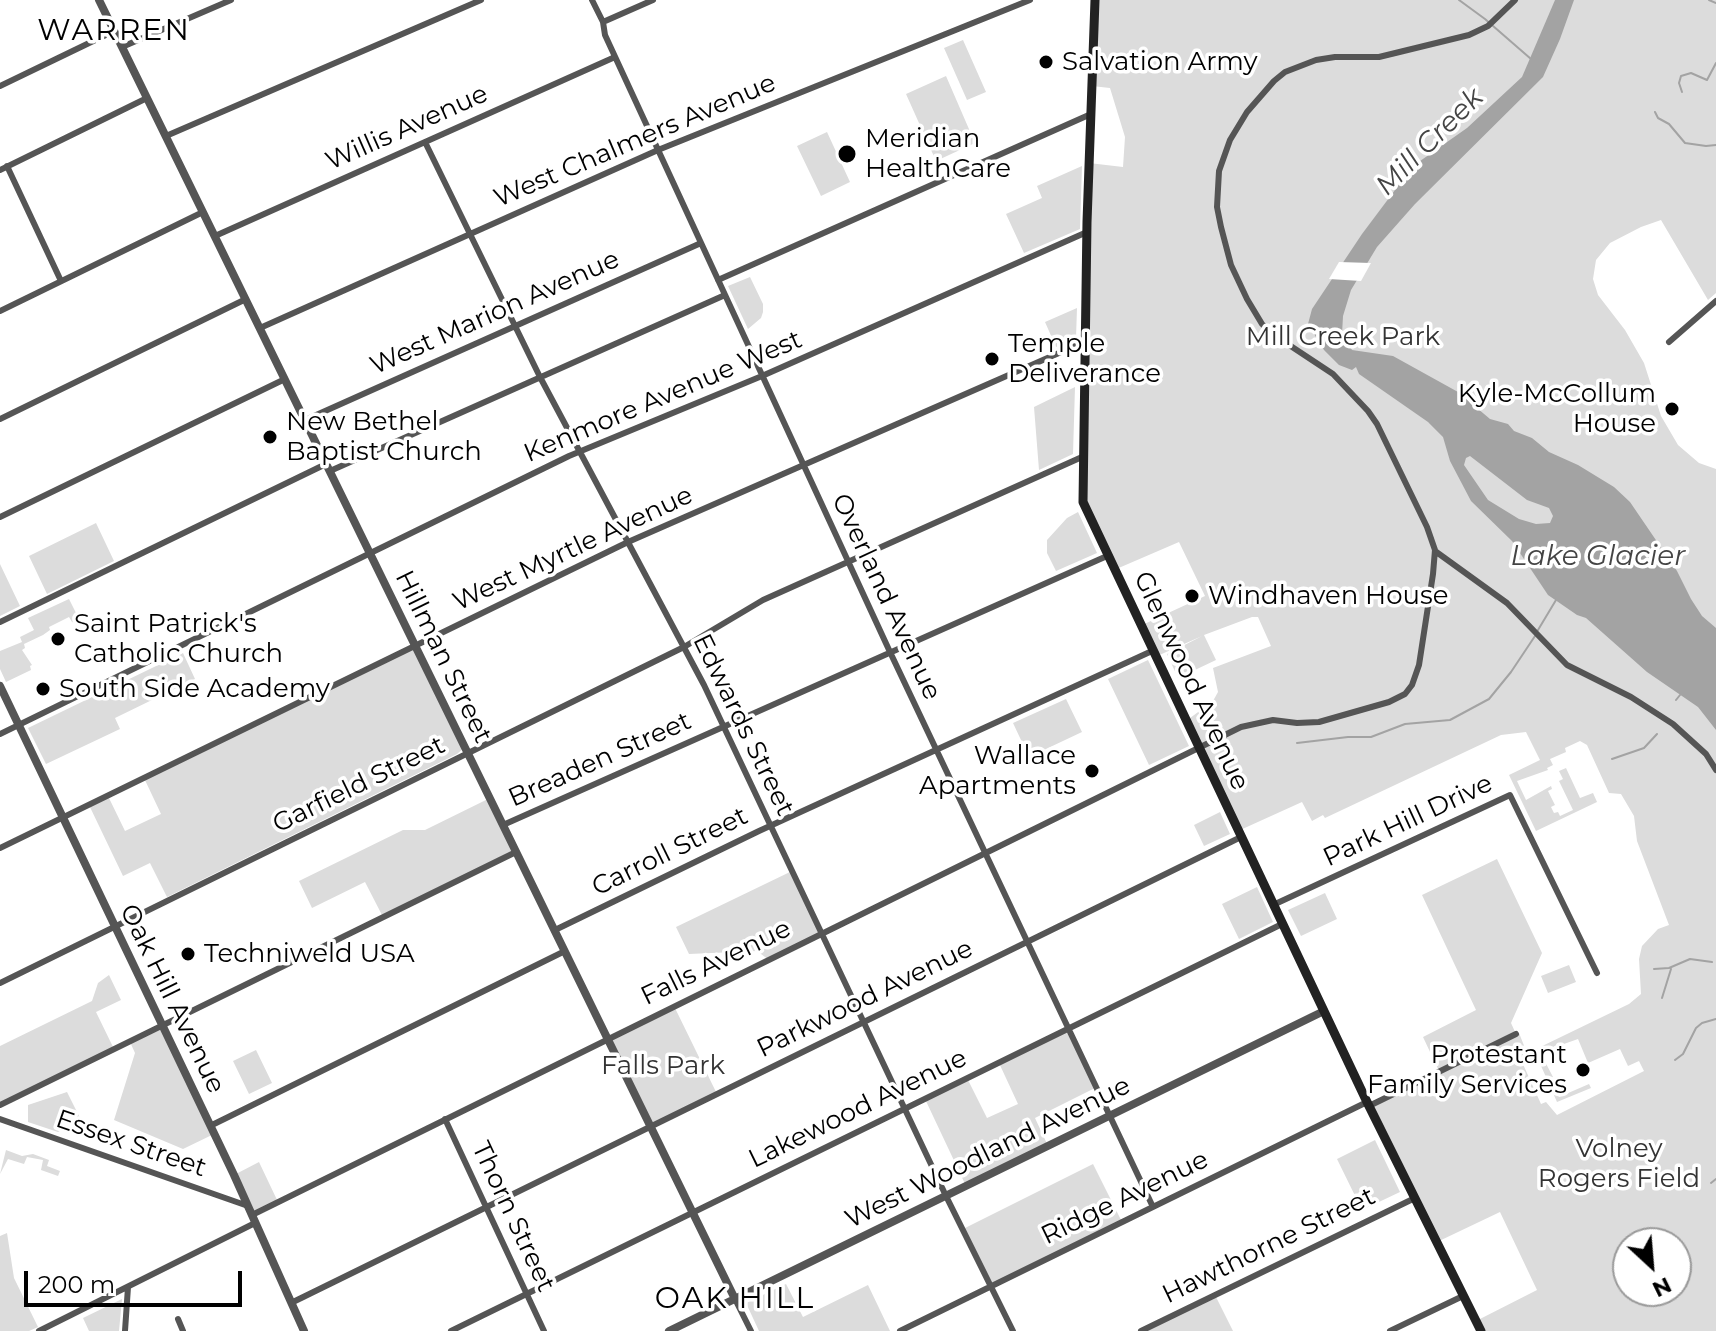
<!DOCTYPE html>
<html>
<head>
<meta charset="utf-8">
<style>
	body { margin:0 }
	#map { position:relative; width:1716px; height:1331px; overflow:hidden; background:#fff; font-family:Montserrat,sans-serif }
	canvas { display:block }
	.north { position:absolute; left:1612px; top:1227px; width:80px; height:80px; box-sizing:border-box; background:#fff; border:2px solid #999; border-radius:50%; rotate:154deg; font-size:22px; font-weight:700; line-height:32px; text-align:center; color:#000 }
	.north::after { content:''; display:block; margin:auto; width:28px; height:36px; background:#000; clip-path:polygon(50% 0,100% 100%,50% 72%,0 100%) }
	.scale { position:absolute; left:24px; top:1271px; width:218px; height:36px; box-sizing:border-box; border:4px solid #000; border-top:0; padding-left:10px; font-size:24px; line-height:28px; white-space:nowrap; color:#000; -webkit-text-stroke:6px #fff; paint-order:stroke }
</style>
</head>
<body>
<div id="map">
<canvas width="1716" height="1331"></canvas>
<div class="north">N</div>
<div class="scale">200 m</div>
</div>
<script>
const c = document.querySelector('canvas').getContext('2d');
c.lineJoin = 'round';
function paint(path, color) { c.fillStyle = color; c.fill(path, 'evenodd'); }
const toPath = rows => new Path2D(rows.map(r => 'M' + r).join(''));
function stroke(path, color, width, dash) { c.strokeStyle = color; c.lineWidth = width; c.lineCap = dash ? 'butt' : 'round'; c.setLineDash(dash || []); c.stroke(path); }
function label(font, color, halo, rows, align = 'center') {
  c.font = font + ' Montserrat,sans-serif'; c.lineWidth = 7; c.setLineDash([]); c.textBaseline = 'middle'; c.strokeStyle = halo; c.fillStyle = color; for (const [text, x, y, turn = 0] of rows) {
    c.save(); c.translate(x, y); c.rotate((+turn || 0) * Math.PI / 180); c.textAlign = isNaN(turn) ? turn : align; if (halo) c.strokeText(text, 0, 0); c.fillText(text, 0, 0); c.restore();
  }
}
const green = toPath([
	[1095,0,1716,0,1716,293,1708,300,1661,220,1641,227,1610,243,1596,260,1593,279,1598,295,1625,330,1644,363,1661,416,1678,445,1699,463,1716,469,1716,1331,1481,1331,1476,1321,1537,1290,1500,1212,1437,1242,1369,1106,1439,1071,1423,1037,1476,1010,1422,895,1497,859,1542,953,1511,1023,1516,1034,1519,1033,1529,1058,1522,1062,1541,1104,1546,1102,1557,1115,1644,1071,1639,1061,1628,1066,1620,1049,1588,1063,1578,1039,1561,1045,1560,1043,1541,1054,1553,1077,1551,1078,1559,1097,1589,1084,1591,1088,1557,1102,1534,1050,1629,1004,1641,994,1639,959,1642,946,1658,929,1669,925,1637,841,1634,816,1621,794,1609,793,1587,745,1580,741,1565,748,1566,752,1550,759,1553,765,1547,768,1548,770,1517,781,1526,800,1551,786,1552,789,1548,791,1555,805,1551,807,1554,813,1558,812,1560,816,1573,810,1559,781,1563,779,1559,771,1566,768,1580,798,1593,793,1597,802,1536,831,1509,775,1540,760,1526,732,1501,735,1325,818,1323,815,1312,821,1302,802,1238,831,1186,721,1213,701,1218,692,1213,668,1271,646,1258,617,1252,617,1204,635,1216,660,1178,678,1167,654,1202,636,1155,657,1140,626,1205,596,1179,542,1114,570,1085,509,1089,163,1123,167,1125,137,1110,88,1092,86],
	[1628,1243,1676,1243,1676,1291,1628,1291],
	[963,40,986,92,967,100,944,48],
	[946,76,975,143,936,161,906,94],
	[827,132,850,182,821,196,797,146],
	[1082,166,1080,229,1024,253,1006,214,1042,198,1037,186],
	[750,277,763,304,763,312,761,318,748,329,728,286],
	[1077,308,1076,338,1056,347,1045,322],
	[1075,387,1073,454,1039,470,1034,407],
	[1078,512,1097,553,1056,571,1047,553,1047,540,1067,518],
	[96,523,114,561,47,594,29,556],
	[0,564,20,606,0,616],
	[69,599,82,625,72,622,69,617,49,627,50,630,43,635,24,644,25,648,22,650,32,665,30,666,31,670,6,682,0,669,0,651,22,642,20,637,34,630,28,618],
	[415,645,465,747,457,754,167,897,150,863,123,876,89,805,108,796,125,831,161,814,144,778],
	[183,653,195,679,115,718,120,729,46,764,28,728],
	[1148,660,1189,746,1149,765,1108,679],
	[1066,699,1082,732,1029,757,1013,723],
	[490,798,516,852,383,917,365,882,312,908,299,881,403,830,425,830],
	[1220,812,1230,834,1204,846,1194,825],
	[792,871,821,934,769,960,757,951,689,954,676,927],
	[1257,887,1273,922,1239,939,1222,904],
	[1325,893,1337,919,1301,936,1288,910],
	[1569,965,1576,982,1548,993,1541,976],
	[109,975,121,1000,96,1012,114,1049,0,1105,0,1046,92,1001,98,983],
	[674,1006,717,1094,651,1127,608,1039],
	[162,1026,214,1134,183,1149,114,1120,135,1053,130,1042],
	[1068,1029,1095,1088,1035,1118,1048,1146,966,1186,925,1099,967,1078,987,1118,1018,1104,999,1063],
	[256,1050,272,1083,249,1094,233,1061],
	[67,1092,81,1120,58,1132,28,1122,28,1105],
	[1375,1140,1400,1192,1362,1210,1337,1159],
	[6,1150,22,1156,33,1154,49,1160,47,1166,60,1171,58,1176,41,1170,43,1160,27,1157,24,1164,8,1159,0,1174],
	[259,1162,278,1202,252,1215,234,1175],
	[1093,1164,1122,1222,991,1286,963,1229],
	[7,1233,14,1278,38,1327,29,1331,0,1331,0,1236],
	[786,1284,803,1317,868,1285,890,1331,759,1331,746,1303],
	[1215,1295,1233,1331,1141,1331],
	[122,1299,119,1331,89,1331,83,1318]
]);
const water = toPath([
	[1555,0,1574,0,1560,39,1543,77,1415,204,1377,247,1351,290,1343,316,1342,334,1352,350,1393,356,1458,392,1490,419,1508,424,1514,431,1532,438,1549,452,1578,465,1614,487,1630,502,1677,571,1691,599,1702,616,1716,628,1716,730,1698,707,1647,672,1586,618,1577,615,1548,595,1512,541,1471,501,1450,461,1443,437,1428,422,1359,374,1356,367,1352,370,1339,365,1324,350,1308,324,1312,309,1362,234,1413,166,1467,128,1522,77],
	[1470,456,1527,500,1549,508,1553,516,1550,523,1536,524,1519,519,1488,500,1464,465,1466,458]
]);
const pier = toPath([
	[1339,262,1371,263,1361,281,1329,279]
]);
const stream = toPath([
	[1459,0,1485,19,1531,59],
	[1709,0,1716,3],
	[1682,92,1679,83,1681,76,1691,73,1707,80,1716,63],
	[1655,112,1658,118,1669,124,1685,143,1706,146,1716,145],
	[1538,630,1556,600],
	[1676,700,1680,695],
	[1297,743,1348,737,1371,737,1405,724,1450,720,1489,699,1511,672,1535,636],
	[1612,759,1644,748,1657,734],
	[1654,969,1669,968,1690,959,1712,962],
	[1662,998,1671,969],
	[1675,1060,1683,1054,1696,1028,1702,1023,1716,1019],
	[1711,1183,1716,1179]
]);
const minor = toPath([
	[592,0,603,22,605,35,890,652,1153,1207],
	[603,22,653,0],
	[122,47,231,0],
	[0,86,114,31],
	[166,136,481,0],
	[425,142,540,377,704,685,946,1196,1013,1331],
	[7,166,61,281],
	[0,170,147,98],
	[215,236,615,57],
	[718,280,1091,114],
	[0,311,203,212],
	[260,328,658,150,1030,0],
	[1669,342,1716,301],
	[0,419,246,299],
	[305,420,701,243],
	[330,471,725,295],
	[0,517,285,379],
	[1435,551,1507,603,1567,665,1631,697,1673,724,1706,754,1716,770],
	[0,622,326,464],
	[0,734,569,456,762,376,1087,232],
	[503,825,1107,556],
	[0,848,628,542,1084,342],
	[1273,905,1510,795,1597,973],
	[555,930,759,831,1152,651],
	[0,983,684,647,763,600,1082,457],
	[0,1105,516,852],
	[1369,1106,1516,1034],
	[0,1119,248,1206],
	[445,1119,544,1331],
	[210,1126,565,951],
	[252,1215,1241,727,1273,720,1297,723,1319,722,1389,702,1405,694,1412,685,1419,665,1433,574,1435,550,1427,527,1377,424,1368,411,1333,374,1271,333,1262,324,1247,299,1231,265,1221,227,1217,207,1219,171,1230,140,1247,112,1274,81,1285,72,1316,60,1335,57,1379,57,1469,35,1488,26,1515,0],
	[735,1299,751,1331],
	[291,1303,1241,837],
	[178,1319,183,1331],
	[39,1331,255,1223],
	[125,1331,128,1287],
	[451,1331,1282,924],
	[900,1331,1367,1102],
	[1141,1331,1415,1198],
	[1390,1331,1463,1296]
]);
const tertiary = toPath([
	[99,0,735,1299],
	[0,686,234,1175,304,1331],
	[669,1331,1324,1011]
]);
const secondary = toPath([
	[1095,0,1087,222,1083,502,1367,1102,1481,1331]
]);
const markers = [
	[1046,62,8,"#000"],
	[847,154,10,"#000"],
	[992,359,8,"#000"],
	[1672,409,8,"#000"],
	[270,437,8,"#000"],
	[1192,596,8,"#000"],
	[58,639,8,"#000"],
	[43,689,8,"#000"],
	[1092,771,8,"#000"],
	[188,954,8,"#000"],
	[1583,1070,8,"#000"]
];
const poiNames = [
	["Salvation Army",1062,62],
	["Meridian",865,139],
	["HealthCare",865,169],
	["Temple",1008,344],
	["Deliverance",1008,374],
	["Kyle-McCollum",1656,394,"right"],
	["House",1656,424,"right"],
	["New Bethel",286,422],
	["Baptist Church",286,452],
	["Windhaven House",1208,596],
	["Saint Patrick's",74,624],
	["Catholic Church",74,654],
	["South Side Academy",59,689],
	["Wallace",1076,756,"right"],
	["Apartments",1076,786,"right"],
	["Techniweld USA",204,954],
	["Protestant",1567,1055,"right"],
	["Family Services",1567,1085,"right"]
];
const streetNames = [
	["Willis Avenue",407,128,-24],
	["West Chalmers Avenue",635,141,-23],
	["West Marion Avenue",495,313,-24],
	["Kenmore Avenue West",663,397,-23],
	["West Myrtle Avenue",573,549,-25],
	["Overland Avenue",886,597,65],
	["Hillman Street",443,657,64],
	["Glenwood Avenue",1191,681,65],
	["Edwards Street",743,725,64],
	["Breaden Street",600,760,-24],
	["Garfield Street",359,785,-26],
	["Park Hill Drive",1408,821,-25],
	["Carroll Street",670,852,-26],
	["Falls Avenue",716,963,-26],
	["Oak Hill Avenue",172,999,64],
	["Parkwood Avenue",865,999,-26],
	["Lakewood Avenue",858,1109,-26],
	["Essex Street",131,1144,19],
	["West Woodland Avenue",988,1153,-26],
	["Ridge Avenue",1125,1198,-26],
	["Thorn Street",513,1217,65],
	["Hawthorne Street",1269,1246,-26]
];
const parkNames = [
	["Mill Creek Park",1343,337],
	["Falls Park",663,1066],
	["Volney",1619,1149],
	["Rogers Field",1619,1179]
];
const waterNames = [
	["Mill Creek",1430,142,-45],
	["Lake Glacier",1598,557]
];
const quarterNames = [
	["WARREN",114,31],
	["OAK HILL",735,1299]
];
paint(green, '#dcdcdc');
paint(water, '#a3a3a3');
paint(pier, '#fff');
stroke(stream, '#a3a3a3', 2);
stroke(minor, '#555', 6);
stroke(tertiary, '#555', 8);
stroke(secondary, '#222', 9);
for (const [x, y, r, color] of markers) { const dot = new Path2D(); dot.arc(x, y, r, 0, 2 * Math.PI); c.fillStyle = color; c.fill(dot); stroke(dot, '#fff', 3); }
label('26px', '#000', '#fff', poiNames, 'left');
label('26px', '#000', '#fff', streetNames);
label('26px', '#333', '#fff', parkNames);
label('italic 28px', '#444', '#fff', waterNames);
c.letterSpacing = '2px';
label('30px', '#000', '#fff', quarterNames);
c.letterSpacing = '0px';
</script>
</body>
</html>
